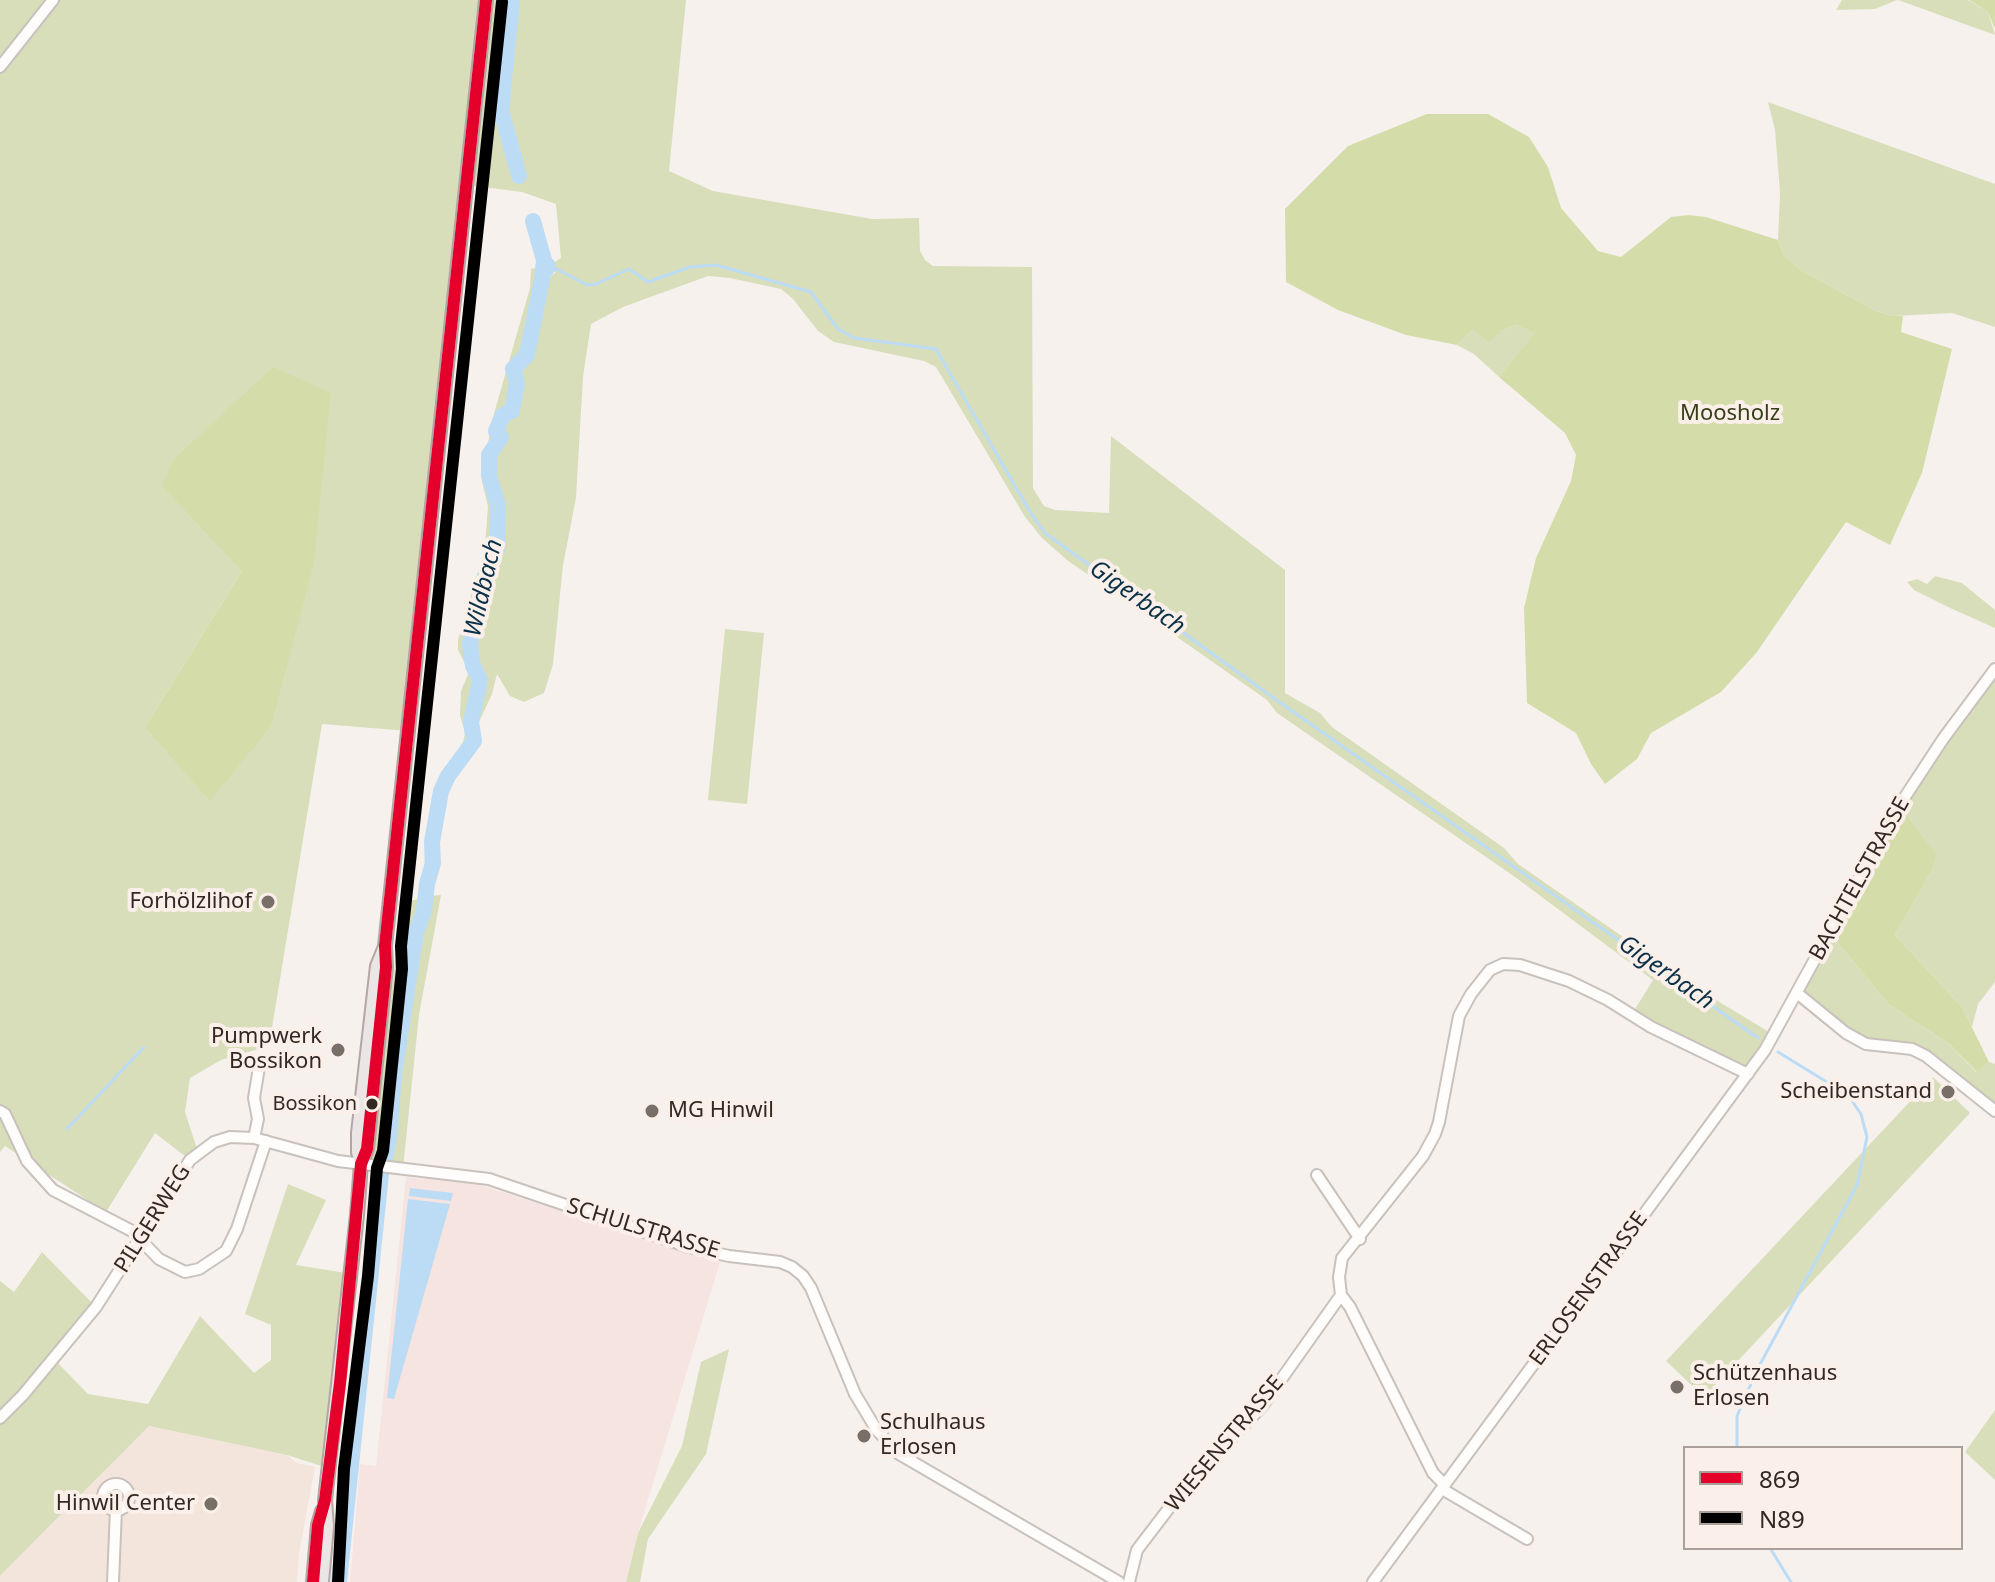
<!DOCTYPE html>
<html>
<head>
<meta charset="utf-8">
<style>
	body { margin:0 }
	#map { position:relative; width:1995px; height:1582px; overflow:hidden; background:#f7f1ed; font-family:"Noto Sans",sans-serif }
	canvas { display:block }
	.legend { position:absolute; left:1683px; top:1446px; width:280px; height:104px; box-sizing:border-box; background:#fbf0e9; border:2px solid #aba099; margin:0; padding:10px 14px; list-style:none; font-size:24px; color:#332922 }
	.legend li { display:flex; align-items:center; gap:16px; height:40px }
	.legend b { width:40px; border:2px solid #aba099 }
</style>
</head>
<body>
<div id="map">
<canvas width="1995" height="1582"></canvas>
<ul class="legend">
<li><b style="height:10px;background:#e4002b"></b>869</li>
<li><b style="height:10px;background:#000"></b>N89</li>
</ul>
</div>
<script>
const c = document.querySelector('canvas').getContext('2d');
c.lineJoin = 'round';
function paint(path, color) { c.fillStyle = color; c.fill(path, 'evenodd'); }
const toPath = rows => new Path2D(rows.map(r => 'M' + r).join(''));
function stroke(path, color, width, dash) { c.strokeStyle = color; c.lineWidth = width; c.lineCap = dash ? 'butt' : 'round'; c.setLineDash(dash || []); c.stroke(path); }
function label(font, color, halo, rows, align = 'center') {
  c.font = font + ' "Noto Sans",sans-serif'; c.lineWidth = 8; c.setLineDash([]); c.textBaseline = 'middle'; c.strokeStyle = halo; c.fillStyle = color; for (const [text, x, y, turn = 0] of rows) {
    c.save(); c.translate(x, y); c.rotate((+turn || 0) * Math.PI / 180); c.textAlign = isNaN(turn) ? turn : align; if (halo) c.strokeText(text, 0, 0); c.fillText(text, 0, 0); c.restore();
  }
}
const commercial = toPath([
	[149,1426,287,1455,297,1463,315,1467,299,1554,297,1582,0,1582,0,1576]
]);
const industrial = toPath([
	[406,1177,477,1184,720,1262,638,1533,626,1582,350,1582,360,1464,376,1466]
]);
const green = toPath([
	[0,0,686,0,669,171,713,191,872,219,919,218,920,251,925,260,933,266,1032,267,1033,488,1044,506,1055,510,1109,513,1111,436,1285,570,1285,693,1320,713,1332,727,1504,848,1518,864,1698,989,1774,1035,1748,1074,1632,1014,1653,980,1515,877,1277,713,1267,700,1067,560,1042,538,1025,517,936,367,924,361,834,342,818,331,793,299,781,289,730,278,708,276,623,307,591,324,583,377,576,498,563,565,553,664,544,693,524,702,510,696,497,674,492,694,478,724,480,737,449,787,440,827,439,866,431,896,441,895,419,1015,403,1168,371,1165,402,903,418,899,424,877,425,849,436,789,463,742,465,733,460,715,461,691,469,672,458,650,458,640,485,547,488,506,482,482,491,424,530,288,531,269,540,267,541,278,549,277,555,273,555,262,561,258,556,204,522,192,467,185,408,731,322,724,269,1046,221,1060,190,1078,185,1112,197,1149,190,1160,155,1133,106,1212,5,1146,0,1152],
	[242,571,271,726,145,727],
	[1842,0,1897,0,1875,9,1836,10],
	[1898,0,1968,0,1988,12,1995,35],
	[1768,102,1995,184,1995,327,1952,313,1893,316,1876,311,1799,269,1783,254,1778,240,1780,193,1775,130],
	[1516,325,1536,333,1499,377,1474,354,1457,345,1473,329,1500,331],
	[1935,576,1962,583,1995,610,1995,628,1948,607,1914,590,1907,582,1917,579,1927,584],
	[725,629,764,633,747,804,708,800],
	[1995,669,1995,982,1978,1004,1972,1027,1962,1007,1895,935,1931,872,1899,806],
	[1830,933,1889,1005,1948,1043,1976,1072,1989,1062,1995,1064,1995,1111,1925,1056,1866,1044,1797,993],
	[1933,1077,1970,1113,1704,1397,1666,1361],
	[288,1184,326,1200,296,1265,352,1274,328,1468,287,1455,149,1426,0,1576,0,1281,14,1292,42,1252,96,1307,54,1359,88,1394,148,1404,200,1316,254,1373,271,1360,271,1325,245,1314],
	[729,1349,706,1454,648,1539,640,1582,626,1582,638,1533,682,1446,701,1362],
	[1995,1410,1995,1480,1965,1452]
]);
const forest = toPath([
	[1969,0,1995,0,1995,29,1988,12],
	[1427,114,1488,114,1529,137,1548,167,1561,208,1598,251,1621,257,1671,217,1688,215,1706,217,1778,240,1783,254,1799,269,1876,311,1893,316,1903,316,1901,332,1952,349,1922,473,1890,545,1846,522,1757,652,1721,692,1651,733,1637,759,1605,784,1591,764,1576,733,1527,703,1524,608,1536,558,1571,481,1576,455,1565,433,1499,377,1535,333,1516,325,1500,331,1489,342,1473,329,1457,345,1406,335,1338,310,1286,282,1285,209,1348,146],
	[273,367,331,393,314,563,271,726,210,801,145,727,242,571,162,486,173,460],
	[1899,806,1936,854,1931,872,1895,935,1962,1007,1989,1062,1977,1072,1948,1043,1889,1005,1830,933]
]);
const water = toPath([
	[550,256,555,262,556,270,552,275,542,279,539,260],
	[410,1188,453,1193,451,1201,409,1196],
	[408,1199,450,1204,394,1399,387,1398]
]);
const stream = toPath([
	[553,267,587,285,596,284,629,269,648,282,690,267,716,265,811,292,838,329,854,338,936,349,1030,512,1045,533,1275,699,1758,1038],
	[67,1129,144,1047],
	[1737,1448,1737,1416,1757,1370,1857,1185,1867,1137,1861,1114,1848,1095,1778,1052],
	[1770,1548,1791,1582]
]);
const river = toPath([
	[512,0,501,110,519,176],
	[339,1582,381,1174,389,1139,394,1074,416,932,424,911,427,884,433,863,432,842,441,791,448,776,474,741,471,722,480,680,473,666,470,647,472,621,482,595,487,568,497,550,498,505,489,476,489,455,501,437,496,431,503,415,512,411,517,383,513,369,527,355,542,279,544,260,533,221]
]);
const minor = toPath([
	[0,67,53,0],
	[1797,993,1846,1033,1866,1044,1912,1049,1926,1056,1995,1111],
	[0,1111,5,1114,27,1161,53,1190,132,1231,159,1259,185,1272,199,1269,226,1251,237,1229,266,1141],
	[254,1138,258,1119,254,1098,260,1061],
	[1317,1175,1360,1239],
	[1341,1295,1350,1307,1433,1473,1445,1485],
	[0,1418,23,1395,96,1307,190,1160,214,1142,230,1137,254,1138,338,1161,489,1179,689,1247,729,1256,780,1262,792,1267,803,1276,811,1288,855,1394,876,1429,899,1454,1119,1582],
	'103 1497a13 13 0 1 1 26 0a13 13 0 1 1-26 0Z',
	[1442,1489,1527,1539],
	[113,1582,116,1509],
	[1129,1582,1137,1550,1179,1495,1263,1405,1341,1295,1339,1277,1342,1258,1423,1156,1435,1134,1439,1122,1459,1016,1471,994,1490,970,1503,964,1520,965,1569,981,1608,1000,1651,1027,1748,1074],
	[1373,1582,1765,1050,1899,806,1943,739,1995,669]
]);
const major = toPath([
	[361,1164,367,1149,386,967,385,946,486,0],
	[313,1582,318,1525,322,1511],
	[322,1582,327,1526,325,1500,357,1215,361,1164,358,1152,358,1133,377,966,384,949]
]);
const bus1 = toPath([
	[313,1582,318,1525,325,1500,340,1383,361,1164,367,1149,386,967,385,946,486,0]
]);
const bus2 = toPath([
	[338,1582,344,1469,368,1276,377,1168,383,1151,402,969,401,946,502,2]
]);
const markers = [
	[268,902,8,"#786f69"],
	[338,1050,8,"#786f69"],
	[1948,1092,8,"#786f69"],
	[372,1104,7,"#332922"],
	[652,1111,8,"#786f69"],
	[1677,1387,8,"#786f69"],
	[864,1436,8,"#786f69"],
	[211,1504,8,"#786f69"]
];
const busNames = [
	["Bossikon",357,1104]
];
const parkNames = [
	["Moosholz",1730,414]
];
const streetNames = [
	["BACHTELSTRASSE",1860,879,-61],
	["PILGERWEG",153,1219,-58],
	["SCHULSTRASSE",643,1229,17],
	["ERLOSENSTRASSE",1589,1289,-54],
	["WIESENSTRASSE",1225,1444,-50]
];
const poiNames = [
	["Forhölzlihof",252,902],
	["Pumpwerk",322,1037],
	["Bossikon",322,1062],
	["Scheibenstand",1932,1092],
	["MG Hinwil",668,1111,"left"],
	["Schützenhaus",1693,1374,"left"],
	["Erlosen",1693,1399,"left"],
	["Schulhaus",880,1423,"left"],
	["Erlosen",880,1448,"left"],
	["Hinwil Center",195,1504]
];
const waterNames = [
	["Wildbach",484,588,-77],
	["Gigerbach",1137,598,35],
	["Gigerbach",1666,973,35]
];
paint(commercial, '#f4e5dc');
paint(industrial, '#f6e4e1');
paint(green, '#d8deba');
paint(forest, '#d4dda9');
paint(water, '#bcdcf5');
stroke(stream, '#bcdcf5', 3);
stroke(river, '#bcdcf5', 16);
stroke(minor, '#c8c1bc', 14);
stroke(major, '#b3a6a5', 16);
stroke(minor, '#fefdfc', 10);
stroke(major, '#ece5e5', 12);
stroke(bus1, '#e4002b', 12);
stroke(bus2, '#000', 12);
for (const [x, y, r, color] of markers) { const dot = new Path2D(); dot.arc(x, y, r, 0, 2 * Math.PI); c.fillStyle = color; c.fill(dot); stroke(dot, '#fbf0e9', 3); }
label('20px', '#332922', '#fbf0e9', busNames, 'right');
label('22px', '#373f19', '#fbf0e9', parkNames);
label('22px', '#332922', '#fbf0e9', streetNames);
label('22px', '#332922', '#fbf0e9', poiNames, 'right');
label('italic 24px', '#0b3149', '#fbf0e9', waterNames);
</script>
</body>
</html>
